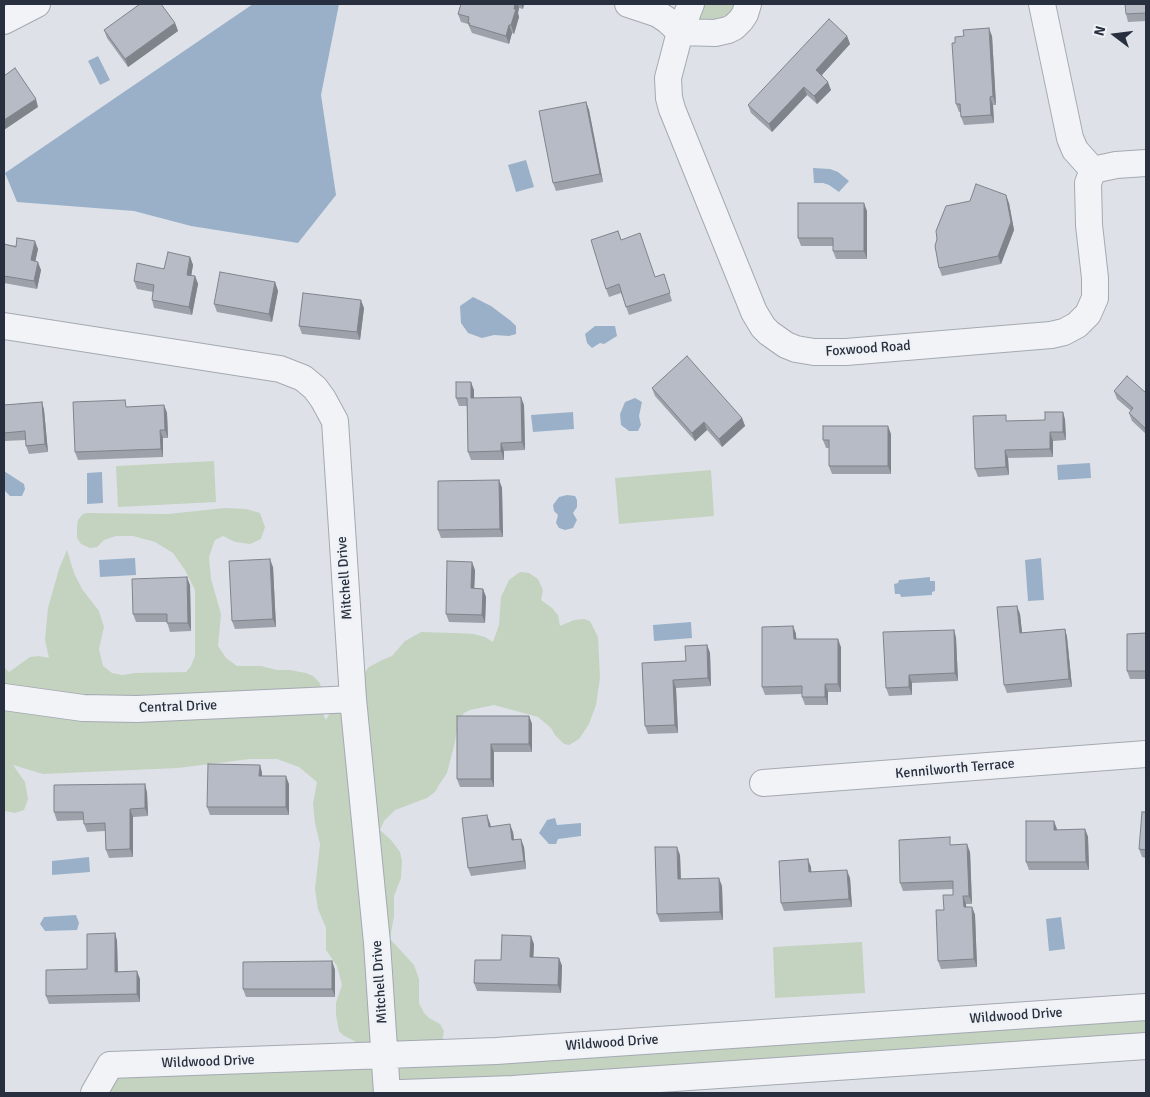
<!DOCTYPE html>
<html>
<head>
<meta charset="utf-8">
<style>
	body { margin:0 }
	#map { position:relative; width:1150px; height:1097px; overflow:hidden; background:#dee2e8; font-family:Signika,sans-serif }
	canvas { display:block }
	.frame { position:absolute; inset:0; border:5px solid #28303f; pointer-events:none }
	.north { position:absolute; left:1090px; top:10px; width:50px; height:50px; -webkit-text-stroke:4px #eef1f5; paint-order:stroke; rotate:285deg; font-size:14px; font-weight:700; line-height:20px; text-align:center; color:#28303f }
	.north::after { content:''; display:block; margin:auto; width:18px; height:22px; background:#28303f; clip-path:polygon(50% 0,100% 100%,50% 72%,0 100%) }
</style>
</head>
<body>
<div id="map">
<canvas width="1150" height="1097"></canvas>
<div class="frame"></div>
<div class="north">N</div>
</div>
<script>
const c = document.querySelector('canvas').getContext('2d');
c.lineJoin = 'round';
function paint(path, color) { c.fillStyle = color; c.fill(path, 'evenodd'); }
const toPath = rows => new Path2D(rows.map(r => 'M' + r).join(''));
function stroke(path, color, width, dash) { c.strokeStyle = color; c.lineWidth = width; c.lineCap = dash ? 'butt' : 'round'; c.setLineDash(dash || []); c.stroke(path); }
function label(font, color, halo, rows, align = 'center') {
  c.font = font + ' Signika,sans-serif'; c.lineWidth = 4.5; c.setLineDash([]); c.textBaseline = 'middle'; c.strokeStyle = halo; c.fillStyle = color; for (const [text, x, y, turn = 0] of rows) {
    c.save(); c.translate(x, y); c.rotate((+turn || 0) * Math.PI / 180); c.textAlign = isNaN(turn) ? turn : align; if (halo) c.strokeText(text, 0, 0); c.fillText(text, 0, 0); c.restore();
  }
}
const green = toPath([
	[699,4,745,4,742,11,702,27,699,17],
	[214,461,216,502,118,507,116,466],
	[711,470,714,516,619,524,615,478],
	[225,508,246,509,260,513,265,527,261,539,250,544,235,542,223,536,215,540,213,545,209,557,211,579,221,614,218,646,226,658,237,666,261,666,277,670,290,670,306,673,313,676,320,683,323,696,323,714,326,720,334,706,359,680,369,667,382,660,392,656,405,641,421,632,454,633,474,634,485,637,493,642,499,625,501,597,509,580,520,572,529,573,538,579,543,590,541,600,552,608,558,615,560,626,574,620,584,619,590,621,598,637,600,678,596,705,589,724,579,739,569,745,564,744,555,735,551,728,538,717,494,705,470,710,464,713,458,722,455,742,447,773,439,785,435,792,427,798,395,810,384,821,380,830,391,840,400,852,402,861,401,878,394,896,394,916,390,939,414,965,419,979,419,1003,424,1013,429,1018,440,1024,444,1031,442,1041,377,1048,356,1042,343,1035,339,1031,336,1015,336,1003,342,985,337,966,326,950,326,928,318,909,315,889,320,844,315,823,313,804,317,782,299,767,277,759,250,759,178,768,43,774,13,765,25,782,28,799,24,810,15,813,4,811,4,667,9,672,30,657,39,656,49,658,45,640,48,608,59,569,67,550,74,573,82,589,99,611,104,627,99,649,103,666,112,673,122,675,135,673,186,672,191,666,195,656,195,590,185,570,173,553,155,542,133,536,116,536,104,540,97,547,90,548,81,544,77,538,77,527,78,520,82,515,86,513,168,514],
	[862,942,865,993,775,998,773,947],
	[1146,1007,1146,1046,401,1093,94,1093,110,1065]
]);
const water = toPath([
	[253,4,339,4,321,95,336,195,298,243,191,226,134,211,17,202,5,173],
	[98,56,110,80,100,85,88,61],
	[526,160,534,187,516,192,508,165],
	[813,168,830,169,838,172,849,181,839,192,829,185,823,183,814,183],
	[473,297,491,306,511,321,516,326,516,334,509,336,494,335,482,338,468,333,461,323,460,306],
	[595,326,615,326,617,336,604,344,600,343,592,348,587,343,585,334],
	[635,398,642,402,639,416,641,425,638,431,629,431,621,425,620,414,625,402],
	[573,412,574,429,533,432,531,415],
	[1090,463,1091,478,1058,480,1057,465],
	[4,471,24,484,25,489,22,496,10,496,4,490],
	[102,472,103,503,87,504,87,473],
	[567,495,575,496,577,500,577,507,573,513,577,520,573,528,565,530,559,528,556,523,558,515,554,511,553,505,559,497],
	[135,558,136,575,100,577,99,560],
	[1041,558,1044,600,1028,601,1025,560],
	[930,577,930,581,935,581,935,591,932,592,932,595,901,597,900,594,895,594,894,584,898,583,899,580],
	[691,622,692,638,654,641,653,625],
	[555,818,557,825,581,823,581,836,558,839,556,844,549,844,539,833,547,820],
	[89,857,90,872,52,875,52,861],
	[76,915,79,923,77,930,45,931,40,924,44,917],
	[1061,917,1065,949,1049,951,1046,919]
]);
const minor = toPath([
	[628,4,658,14,667,20,680,32,668,78,669,98,672,109,754,312,763,327,769,333,786,345,796,349,814,352,846,352,1051,335,1064,332,1077,325,1088,314,1095,298,1095,278,1089,225,1088,183,1093,170,1116,165,1146,163],
	[691,4,680,32,715,33,728,30,734,27,741,20,745,14,748,4],
	[1042,4,1070,138,1075,150,1093,170],
	[4,21,37,4],
	[4,326,280,369,303,378,315,388,323,399,335,421,353,699,377,943,387,1093],
	[4,697,83,708,137,709,353,699],
	[763,783,1146,754],
	[94,1093,110,1065,496,1051,1146,1007],
	[401,1093,513,1089,1146,1046]
]);
const wall = toPath([
	[461,4,524,4,523,9,519,8,518,13,519,17,514,34,512,33,509,44,472,33,468,24,461,22,458,14],
	[1146,4,1146,21,1128,22,1126,14],
	[175,23,178,31,128,67,107,38,104,30],
	[847,36,850,44,822,75,831,90,817,104,807,95,772,132,751,113,748,105],
	[992,36,996,105,993,105,994,123,964,125,961,117,961,112,959,112,956,104],
	[586,102,589,110,603,182,556,191,553,183],
	[1009,203,1014,230,1001,264,942,276,939,268],
	[867,211,867,259,836,259,833,251,833,246,801,246,798,238],
	[621,240,655,277,664,274,672,301,629,315,621,293,609,297,606,289],
	[4,244,38,249,35,261,41,270,37,289,4,283],
	[190,257,193,265,191,276,195,276,198,284,192,315,154,308,152,300,153,292,137,289,134,281],
	[275,282,278,291,272,322,217,312,214,304],
	[364,308,360,340,302,334,299,326],
	[652,388,742,418,745,426,722,447,707,430,695,441,655,396],
	[474,390,474,398,524,405,525,450,504,451,504,460,471,460,468,452,467,406,459,406,456,398],
	[1114,391,1146,393,1146,434,1132,421,1129,413,1131,411,1117,399],
	[42,402,44,410,48,452,29,454,26,446,26,440,4,441,4,405],
	[164,405,167,413,168,438,163,438,163,457,78,460,75,452,128,407],
	[1063,412,1065,420,1066,440,1053,441,1053,457,1008,458,1009,475,978,477,975,469,1008,421,1045,420],
	[891,434,891,474,832,474,829,466,829,448,826,448,823,440],
	[499,480,502,488,503,537,441,538,438,530],
	[273,567,276,627,235,629,232,621],
	[475,570,474,588,483,589,486,597,485,623,449,622,446,614],
	[190,585,191,631,170,632,167,622,136,622,133,614],
	[1020,614,1022,633,1065,629,1067,637,1072,687,1007,693,1004,685],
	[793,626,796,634,796,639,841,647,841,692,828,692,828,705,805,705,802,697,802,694,765,695,762,687],
	[954,630,956,638,958,681,912,683,912,695,889,696,886,688],
	[1146,633,1146,679,1130,679,1127,671],
	[707,645,710,653,711,686,676,688,678,733,648,734,645,726,642,663,686,661],
	[457,716,529,716,532,724,532,752,494,752,494,787,460,787,457,779],
	[260,765,262,773,262,776,289,784,289,815,210,815,207,807],
	[147,792,148,816,133,817,133,857,109,858,106,850,105,831,87,832,84,824,84,820,57,821,54,812],
	[1146,812,1146,858,1142,857,1139,849],
	[490,823,491,827,513,832,514,840,524,847,526,869,471,876,468,868],
	[1057,829,1057,830,1085,829,1088,837,1089,870,1029,870,1026,862],
	[952,845,970,852,972,904,966,904,966,907,972,907,975,915,977,967,941,969,938,961,944,910,953,895,953,889,903,891,900,883],
	[680,855,681,879,722,886,723,920,660,922,657,914],
	[811,867,811,872,850,878,852,907,784,911,781,903],
	[115,933,117,941,118,972,140,979,140,1002,49,1004,46,996,87,969],
	[534,944,533,958,559,958,562,966,561,993,477,991,474,983,501,960],
	[332,961,335,970,335,997,246,997,243,989]
]);
const shadedWall = toPath([
	[515,4,518,4,519,8,518,13,519,17,514,34,511,25],
	[521,4,524,4,523,9],
	[175,23,178,31,128,67,125,59],
	[509,25,512,33,509,44,506,36],
	[989,28,992,36,996,105,993,96],
	[847,36,850,44,819,78,816,70],
	[828,82,831,90,817,104,814,96],
	[804,87,807,95,772,132,769,124],
	[990,97,993,105,994,123,991,115],
	[36,99,38,107,4,130,4,120],
	[586,102,589,110,603,182,600,174],
	[1006,195,1009,203,1014,230,1001,264,998,256],
	[864,203,867,211,867,259,864,251],
	[35,241,38,249,34,268,31,260],
	[190,257,193,265,190,283,187,275],
	[38,262,41,270,37,289,34,281],
	[195,276,198,284,192,315,189,307],
	[275,282,278,291,272,322,269,314],
	[361,300,364,308,360,340,357,332],
	[471,382,474,390,474,406,471,398],
	[521,397,524,405,525,450,522,442],
	[42,402,44,410,48,452,45,444],
	[164,405,167,413,168,438,165,430],
	[1063,412,1065,420,1066,440,1063,432],
	[742,418,745,426,722,447,719,439],
	[704,422,707,430,695,441,692,433],
	[888,426,891,434,891,474,888,466],
	[160,430,163,438,163,457,161,449],
	[1050,432,1053,441,1053,457,1050,449],
	[501,443,504,451,504,460,501,451],
	[1005,450,1008,458,1009,475,1006,467],
	[499,480,502,488,503,537,500,529],
	[270,559,273,567,276,627,273,619],
	[472,562,475,570,474,596,471,588],
	[187,577,190,585,191,631,188,623],
	[483,589,486,597,485,623,482,615],
	[1017,606,1020,614,1023,641,1020,633],
	[793,626,796,634,797,647,794,639],
	[1065,629,1067,637,1072,687,1069,679],
	[954,630,956,638,958,681,955,673],
	[838,639,841,647,841,692,838,684],
	[707,645,710,653,711,686,708,678],
	[909,675,912,683,912,695,909,687],
	[673,680,676,688,678,733,675,725],
	[825,684,828,692,828,705,825,697],
	[529,716,532,724,532,752,529,744],
	[491,744,494,752,494,787,491,779],
	[260,765,262,773,262,784,259,776],
	[286,776,289,784,289,815,286,807],
	[145,784,147,792,148,816,145,808],
	[130,809,133,817,133,857,130,849],
	[487,815,490,823,492,835,489,827],
	[1054,821,1057,829,1057,838,1054,830],
	[510,824,513,832,515,848,512,840],
	[1085,829,1088,837,1089,870,1086,862],
	[521,839,524,847,526,869,524,861],
	[967,844,970,852,972,904,969,896],
	[677,847,680,855,681,887,678,879],
	[808,859,811,867,812,880,809,872],
	[847,870,850,878,852,907,849,899],
	[719,878,722,886,723,920,720,912],
	[963,896,966,904,967,915,964,907],
	[972,907,975,915,977,967,974,959],
	[115,933,117,941,118,980,115,972],
	[531,936,534,944,533,966,530,957],
	[559,958,562,966,561,993,558,985],
	[332,961,335,970,335,997,332,989],
	[137,971,140,979,140,1002,137,994]
]);
const building = toPath([
	[140,4,161,4,175,23,125,59,104,30,140,4],
	[461,4,515,4,514,9,516,9,511,25,509,25,506,36,469,25,470,23,468,23,469,17,458,14,461,4],
	[1125,4,1146,4,1146,13,1126,14,1125,4],
	[829,19,847,36,816,70,828,82,814,96,804,87,769,124,748,105,829,19],
	[989,28,993,96,990,97,991,115,961,117,960,104,956,104,952,43,955,43,955,37,964,36,963,30,989,28],
	[15,68,36,99,4,120,4,76,15,68],
	[586,102,600,174,553,183,539,111,586,102],
	[976,184,1006,195,1011,222,998,256,939,268,935,246,937,239,936,231,946,206,970,201,976,184],
	[798,203,864,203,864,251,833,251,833,238,798,238,798,203],
	[618,231,621,240,640,233,655,277,664,274,670,293,626,307,619,284,606,289,591,240,618,231],
	[17,238,35,241,31,260,38,262,34,281,4,276,4,244,16,247,17,238],
	[168,252,190,257,187,275,195,276,189,307,152,300,154,285,134,281,137,263,164,269,168,252],
	[220,272,275,282,269,314,214,304,220,272],
	[303,293,361,300,357,332,299,326,303,293],
	[687,356,742,418,719,439,704,422,692,433,652,388,687,356],
	[1127,376,1146,393,1146,429,1129,413,1133,408,1114,391,1127,376],
	[456,382,471,382,471,398,521,397,522,442,501,443,501,451,468,452,467,398,456,398,456,382],
	[125,400,126,407,164,405,165,430,160,430,161,449,75,452,73,402,125,400],
	[42,402,45,444,26,446,25,431,4,433,4,405,42,402],
	[1045,412,1063,412,1063,432,1050,432,1050,449,1005,450,1006,467,975,469,973,416,1006,415,1006,421,1045,420,1045,412],
	[823,426,888,426,888,466,829,466,829,440,823,440,823,426],
	[499,480,500,529,438,530,438,481,499,480],
	[270,559,273,619,232,621,229,561,270,559],
	[447,561,472,562,471,588,483,589,482,615,446,614,447,561],
	[187,577,188,623,167,623,167,614,133,614,132,579,187,577],
	[1017,606,1020,633,1065,629,1069,679,1004,685,997,607,1017,606],
	[793,626,794,639,838,639,838,684,825,684,825,697,802,697,802,686,762,687,762,627,793,626],
	[954,630,955,673,909,675,909,687,886,688,883,632,954,630],
	[1146,633,1146,671,1127,671,1127,634,1146,633],
	[707,645,708,678,673,680,675,725,645,726,642,663,686,661,685,646,707,645],
	[457,716,529,716,529,744,491,744,491,779,457,779,457,716],
	[208,764,260,765,259,776,286,776,286,807,207,807,208,764],
	[145,784,145,808,130,809,130,849,106,850,105,823,84,824,83,812,54,812,54,785,145,784],
	[1142,812,1146,812,1146,850,1139,849,1142,812],
	[487,815,489,827,510,824,512,840,521,839,524,861,468,868,462,818,487,815],
	[1026,821,1054,821,1054,830,1085,829,1086,862,1026,862,1026,821],
	[950,837,950,845,967,844,969,896,963,896,964,907,972,907,974,959,938,961,936,910,944,910,943,895,953,895,953,881,900,883,899,840,950,837],
	[655,847,677,847,678,879,719,878,720,912,657,914,655,847],
	[808,859,809,872,847,870,849,899,781,903,779,861,808,859],
	[115,933,115,972,137,971,137,994,46,996,46,970,87,969,87,934,115,933],
	[502,935,531,936,530,957,559,958,558,985,474,983,475,960,501,960,502,935],
	[332,961,332,989,243,989,243,962,332,961]
]);
const streetNames = [
	["Foxwood Road",868,349,-4],
	["Mitchell Drive",345,578,-94],
	["Central Drive",178,707,-2],
	["Kennilworth Terrace",955,769,-5],
	["Mitchell Drive",380,982,-94],
	["Wildwood Drive",1016,1016,-4],
	["Wildwood Drive",612,1043,-4],
	["Wildwood Drive",208,1062,-2]
];
paint(green, '#c4d2c0');
paint(water, '#99b0c8');
stroke(minor, '#a4a9b2', 28);
stroke(minor, '#f1f3f6', 26);
paint(wall, '#9da1a9');
paint(shadedWall, '#7f838a');
paint(building, '#b6bbc5');
stroke(building, '#7f838a', 1);
label('14px', '#28303f', '#eef1f5', streetNames);
</script>
</body>
</html>
